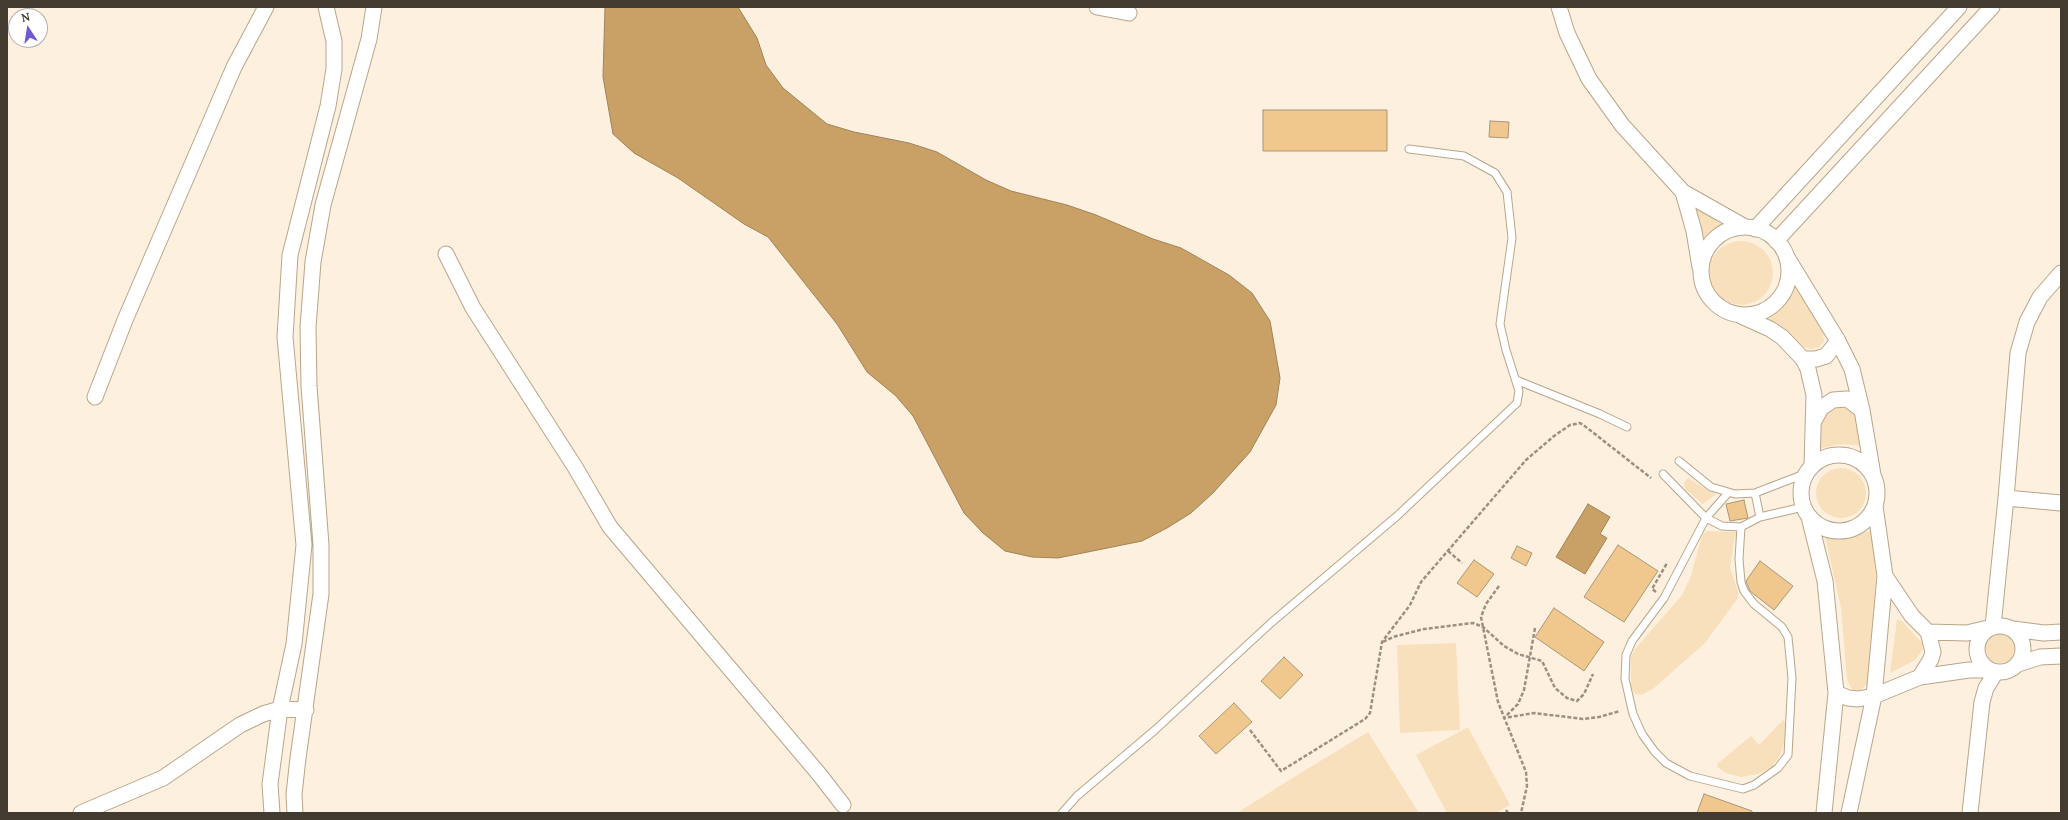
<!DOCTYPE html>
<html>
<head>
<meta charset="utf-8">
<style>
	body { margin:0 }
	#map { position:relative; width:2068px; height:820px; overflow:hidden; background:#fdf0de; font-family:Lora,serif }
	canvas { display:block }
	.frame { position:absolute; inset:0; border:8px solid #433b2f; pointer-events:none }
	.north { position:absolute; left:8px; top:8px; width:40px; height:40px; box-sizing:border-box; background:#fff; border:1px solid #b4b1ac; border-radius:50%; rotate:348deg; font-size:11px; font-weight:700; line-height:16px; text-align:center; color:#433b2f }
	.north::after { content:''; display:block; margin:auto; width:14px; height:18px; background:#6c59d3; clip-path:polygon(50% 0,100% 100%,50% 72%,0 100%) }
</style>
</head>
<body>
<div id="map">
<canvas width="2068" height="820"></canvas>
<div class="frame"></div>
<div class="north">N</div>
</div>
<script>
const c = document.querySelector('canvas').getContext('2d');
c.lineJoin = 'round';
function paint(path, color) { c.fillStyle = color; c.fill(path, 'evenodd'); }
const toPath = rows => new Path2D(rows.map(r => 'M' + r).join(''));
function stroke(path, color, width, dash) { c.strokeStyle = color; c.lineWidth = width; c.lineCap = dash ? 'butt' : 'round'; c.setLineDash(dash || []); c.stroke(path); }
const green = toPath([
	[1695,206,1722,225,1721,230,1707,239,1703,236],
	'1709 273a32 32 0 1 1 64 0a32 32 0 1 1-64 0Z',
	[1796,283,1823,330,1824,342,1819,347,1812,349,1804,347,1781,328,1766,319,1789,298],
	[1843,405,1854,413,1864,446,1841,444,1816,449,1823,418,1829,408],
	'1816 493a25 25 0 1 1 50 0a25 25 0 1 1-50 0Z',
	[1688,478,1710,492,1716,494,1703,504,1685,489,1684,483],
	[1873,530,1876,579,1869,681,1861,690,1854,691,1850,686,1847,680,1841,608,1825,536,1843,539],
	[1707,531,1737,532,1734,541,1730,568,1738,591,1738,598,1705,643,1654,688,1642,695,1635,694,1631,688,1631,657,1635,649,1682,595,1691,576,1702,535],
	[1897,619,1903,622,1922,643,1923,650,1915,660,1890,673],
	'1985 648a15 15 0 1 1 30 0a15 15 0 1 1-30 0Z',
	[1456,643,1460,730,1400,733,1397,645],
	[1783,720,1786,723,1784,744,1780,756,1772,767,1758,774,1741,777,1726,773,1717,767,1717,764,1751,736,1759,745],
	[1468,727,1510,805,1496,813,1447,813,1416,755],
	[1368,732,1419,813,1237,813,1294,777]
]);
const water = toPath([
	[605,7,738,7,757,38,766,65,783,88,827,124,854,132,909,143,937,152,986,180,1011,191,1067,205,1096,215,1153,239,1181,248,1229,275,1252,293,1270,321,1280,378,1276,405,1250,452,1213,493,1191,513,1167,528,1142,541,1058,558,1032,557,1005,551,983,533,964,513,913,416,896,396,867,372,837,324,768,237,744,224,678,178,634,153,613,134,603,77,605,7],
	[1588,504,1610,517,1600,534,1607,538,1585,574,1556,557,1588,504]
]);
const building = toPath([
	[1263,110,1387,110,1387,151,1263,151,1263,110],
	[1490,121,1509,122,1508,138,1489,137,1490,121],
	[1744,500,1748,518,1730,521,1726,504,1744,500],
	[1618,545,1658,571,1624,622,1584,597,1618,545],
	[1517,546,1532,553,1526,566,1511,558,1517,546],
	[1474,560,1494,574,1477,597,1457,583,1474,560],
	[1760,561,1793,586,1774,610,1750,591,1746,581,1760,561],
	[1554,608,1604,642,1584,671,1535,637,1554,608],
	[1284,657,1303,675,1280,699,1261,681,1284,657],
	[1234,703,1252,722,1216,754,1199,736,1234,703],
	[1704,794,1752,811,1752,813,1697,813,1704,794]
]);
const path = toPath([
	[1448,551,1462,563],
	[1499,586,1486,604,1481,617,1498,702,1526,772,1527,786,1521,813],
	[1656,592,1652,589,1667,563],
	[1535,628,1524,690,1518,704,1504,718,1534,713,1583,719,1599,717,1620,711],
	[1383,642,1393,637,1424,629,1473,623,1483,627,1504,646,1518,654,1542,661,1555,688,1567,698,1577,701,1584,694,1593,674],
	[1250,730,1281,771,1365,719,1370,713,1382,642,1410,605,1421,582,1526,460,1554,436,1570,425,1580,423,1586,427,1651,478],
	[1506,810,1508,813]
]);
const service = toPath([
	[1516,380,1600,414,1627,427],
	[1679,461,1711,487,1735,494,1755,493,1807,473],
	[1663,474,1706,518,1722,526,1741,527,1760,517,1803,507],
	[1728,493,1706,518,1664,598,1632,641,1626,655,1625,679,1633,714,1642,734,1655,752,1666,763,1690,776,1743,789,1754,785,1778,768,1788,755,1792,678,1788,637,1782,627,1754,604,1744,591,1741,582,1739,559,1741,527],
	[1755,493,1760,517],
	[1062,813,1077,796,1155,730,1272,622,1397,516,1517,403,1519,391,1506,350,1500,324,1512,238,1507,192,1495,173,1464,156,1409,149]
]);
const minor = toPath([
	[1097,7,1129,13],
	[1559,7,1567,33,1589,79,1622,125,1683,192,1745,227],
	[1683,192,1694,231,1700,267],
	'1701 271a44 44 0 1 1 88 0a44 44 0 1 1-88 0Z',
	[1755,229,1959,7],
	[1776,241,1992,7],
	[446,254,473,308,575,467,610,527,819,774,843,805],
	[1788,259,1838,341,1852,369,1862,410,1873,475],
	[1741,316,1770,329,1782,337,1803,359,1808,369,1814,395,1812,466],
	[1803,359,1816,359,1826,356,1838,341],
	[95,397,125,320,234,67,266,7],
	[1814,421,1821,408,1833,400,1847,399,1862,410],
	'1801 493a38 38 0 1 1 76 0a38 38 0 1 1-76 0Z',
	[2006,498,2061,503],
	[1809,517,1825,581,1836,693,1824,813],
	[1885,576,1912,616,1928,632,1967,633,1988,628],
	'1977 649a23 23 0 1 1 46 0a23 23 0 1 1-46 0Z',
	[1993,626,2006,498,2018,353,2027,322,2040,297,2061,273],
	[2013,629,2044,633,2061,632],
	[2018,664,2040,657,2061,656],
	[1920,677,1931,659,1933,652,1928,632],
	[1836,693,1848,698,1858,699,1874,696,1920,677,1969,670,1990,670],
	[81,813,163,778,240,725,263,714,280,709,306,710],
	[272,813,270,784,280,709,294,644,304,545,285,337,290,255,328,106,334,69,334,41,326,7],
	[295,813,294,794,298,758,321,594,321,545,309,386,308,327,313,262,323,205,369,39,374,7],
	[1849,813,1874,696,1885,576,1875,506],
	[1970,813,1982,702,1986,688,1996,672]
]);
paint(green, '#f9e0bc');
paint(water, '#c9a167');
stroke(water, '#a18256', 1);
paint(building, '#f0c78c');
stroke(building, '#aa967a', 1);
stroke(service, '#b9a589', 9);
stroke(minor, '#b9a589', 17);
stroke(path, '#9b9182', 2.5, [4, 2]);
stroke(service, '#fff', 7);
stroke(minor, '#fff', 15);
</script>
</body>
</html>
